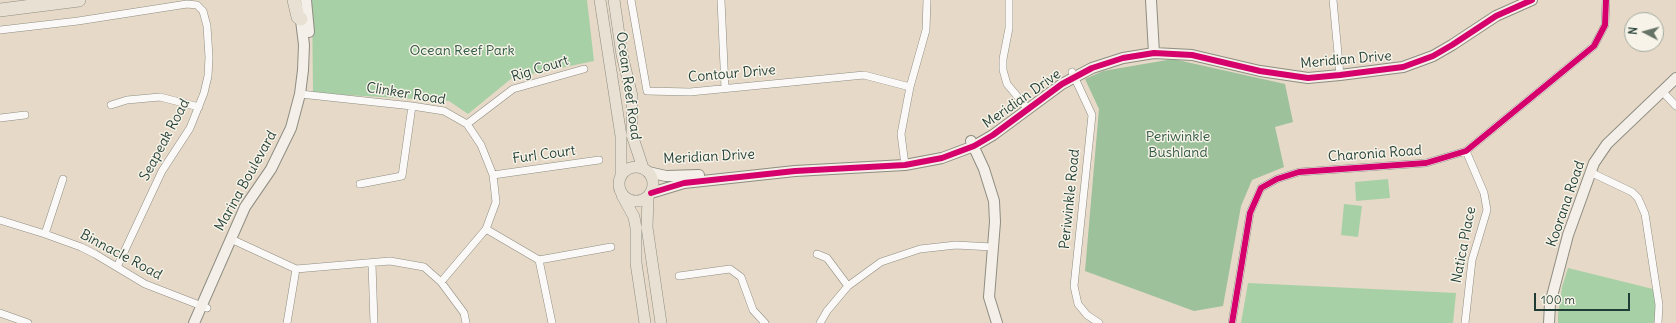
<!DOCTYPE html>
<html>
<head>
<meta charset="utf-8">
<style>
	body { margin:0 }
	#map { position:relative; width:1676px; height:323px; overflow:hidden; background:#e6d9c7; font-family:Delius,sans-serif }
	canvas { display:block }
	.north { position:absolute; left:1624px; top:12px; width:40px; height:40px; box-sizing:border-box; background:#f7f3e8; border:1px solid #a1aaa0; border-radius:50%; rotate:276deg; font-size:11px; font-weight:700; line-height:16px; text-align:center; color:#1f3d34 }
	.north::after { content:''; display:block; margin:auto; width:14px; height:18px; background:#657467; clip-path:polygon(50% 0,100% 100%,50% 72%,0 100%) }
	.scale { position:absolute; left:1534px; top:293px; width:96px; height:18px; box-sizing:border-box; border:2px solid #1f3d34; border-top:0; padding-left:5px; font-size:12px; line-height:14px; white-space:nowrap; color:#1f3d34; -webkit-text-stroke:3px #f7f3e8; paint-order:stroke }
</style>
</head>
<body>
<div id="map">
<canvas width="1676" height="323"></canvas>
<div class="north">N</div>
<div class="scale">100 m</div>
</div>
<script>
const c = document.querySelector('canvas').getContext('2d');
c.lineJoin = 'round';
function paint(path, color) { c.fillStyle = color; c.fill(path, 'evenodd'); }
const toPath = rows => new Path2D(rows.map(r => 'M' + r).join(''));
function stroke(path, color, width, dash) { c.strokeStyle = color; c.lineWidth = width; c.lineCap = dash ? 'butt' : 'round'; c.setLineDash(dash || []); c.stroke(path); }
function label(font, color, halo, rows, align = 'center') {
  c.font = font + ' Delius,sans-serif'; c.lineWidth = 3; c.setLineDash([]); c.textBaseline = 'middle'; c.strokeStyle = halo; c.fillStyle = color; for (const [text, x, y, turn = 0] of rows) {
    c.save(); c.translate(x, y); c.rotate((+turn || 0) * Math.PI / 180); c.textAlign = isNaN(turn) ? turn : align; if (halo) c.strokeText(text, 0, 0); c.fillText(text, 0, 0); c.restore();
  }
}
const green = toPath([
	[312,0,587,0,594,61,512,78,468,114,449,101,313,93],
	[1388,179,1390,198,1356,201,1355,182],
	[1344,204,1362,206,1358,237,1341,235],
	[1568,268,1653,289,1655,293,1655,323,1558,323,1558,314,1562,287],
	[1248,283,1456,293,1453,323,1241,323]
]);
const forest = toPath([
	[1173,59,1285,84,1293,122,1275,127,1284,167,1252,180,1241,206,1223,306,1194,311,1085,271,1099,109,1085,79,1103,71]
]);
const street = toPath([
	[631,0,647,91,690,92,864,75,910,87],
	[721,0,725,88],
	[1009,0,1009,28,1003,59,1003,70,1007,84,1028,109],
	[1333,0,1340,75],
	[0,30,78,21,187,4,197,5,203,11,207,26,209,57,208,76,204,93,190,128,162,171,117,267],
	[1072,72,1092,115,1074,286,1078,304,1087,315,1099,323],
	[1662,91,1676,106],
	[300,94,412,106,444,111,467,124,481,145,493,175,496,202,486,229,441,282],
	[111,105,127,100,160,97,199,107],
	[0,118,25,115],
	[467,124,513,89,584,69],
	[905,165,901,134,910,87,926,30,927,0],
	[1590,172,1632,192,1638,198,1645,214,1659,305,1658,323],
	[493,175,599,160],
	[360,184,402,176,412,106],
	[0,220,45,234,81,247,95,254,145,284,207,308],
	[486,229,539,260,552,323],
	[45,234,63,179],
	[231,239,296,269,390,261,424,267,441,282,464,313,466,323],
	[817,254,827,258,848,286],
	[539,260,611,247],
	[372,264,374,323],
	[679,276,730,269,741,277,753,310,765,323],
	[0,313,28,323],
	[287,323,296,269],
	[820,323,827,311,848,286,881,262,920,249,956,245,992,247],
	[1232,323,1250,213,1261,188,1277,179,1299,172,1426,163,1466,151,1594,46,1605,25,1606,0],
	[1465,323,1472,260,1487,210,1484,193,1466,151]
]);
const secondary = toPath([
	[306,0,309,32],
	[1151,0,1154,53],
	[971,141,984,169,994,201,995,222,989,297,997,323],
	[648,172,666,176,699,175],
	[651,193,684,183,795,171,905,165,942,158,974,146,993,135,1062,84,1092,68,1123,58,1154,53,1192,55,1260,71,1308,78,1340,75,1403,67,1433,56,1452,45,1496,16,1532,0],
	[194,323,245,207,271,169,291,128,300,94,303,70,304,45,300,12],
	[1549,323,1550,304,1568,235,1594,163,1607,144,1676,78]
]);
const primary = toPath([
	[600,0,621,136,621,176],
	[614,0,622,55,632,96,632,135,643,168],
	'619 184a17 17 0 1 1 34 0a17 17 0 1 1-34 0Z',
	[622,195,634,217,636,228,636,263,645,323],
	[648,197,647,227,661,323]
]);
const highway = toPath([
	[294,0,298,17,301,19],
	[0,10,79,0]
]);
const cycleway = toPath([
	[651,193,684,183,795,171,905,165,942,158,974,146,993,135,1062,84,1092,68,1123,58,1154,53,1192,55,1260,71,1308,78,1340,75,1403,67,1433,56,1452,45,1496,16,1532,0],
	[1232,323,1250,213,1261,188,1277,179,1299,172,1426,163,1466,151,1594,46,1605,25,1606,0]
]);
const parkNames = [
	["Ocean Reef Park",462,51],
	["Periwinkle",1178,137],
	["Bushland",1178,153]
];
const streetNames = [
	["Meridian Drive",1346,60,-5],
	["Rig Court",540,69,-17],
	["Contour Drive",732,74,-5],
	["Ocean Reef Road",628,86,82],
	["Clinker Road",406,94,9],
	["Meridian Drive",1022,99,-35],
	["Seapeak Road",165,140,-62],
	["Charonia Road",1375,154,-4],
	["Furl Court",544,155,-8],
	["Meridian Drive",709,157,-3],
	["Marina Boulevard",246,181,-61],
	["Periwinkle Road",1070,199,-84],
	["Koorana Road",1566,204,-71],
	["Natica Place",1464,245,-79],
	["Binnacle Road",121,255,28]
];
paint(green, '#a8d0a6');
paint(forest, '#9cc19b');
stroke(street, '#8e8d82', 8);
stroke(secondary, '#8e8d82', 12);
stroke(primary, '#8e8d82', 12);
stroke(highway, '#8e8d82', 14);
stroke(street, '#fbf9f7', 7);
stroke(secondary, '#f4efe8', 10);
stroke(primary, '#e7e0d3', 11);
stroke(highway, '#e7e0d3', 13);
stroke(cycleway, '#d6006c', 6);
label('14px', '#305945', '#f7f3e8', parkNames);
label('14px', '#1f3d34', '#f7f3e8', streetNames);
</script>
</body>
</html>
